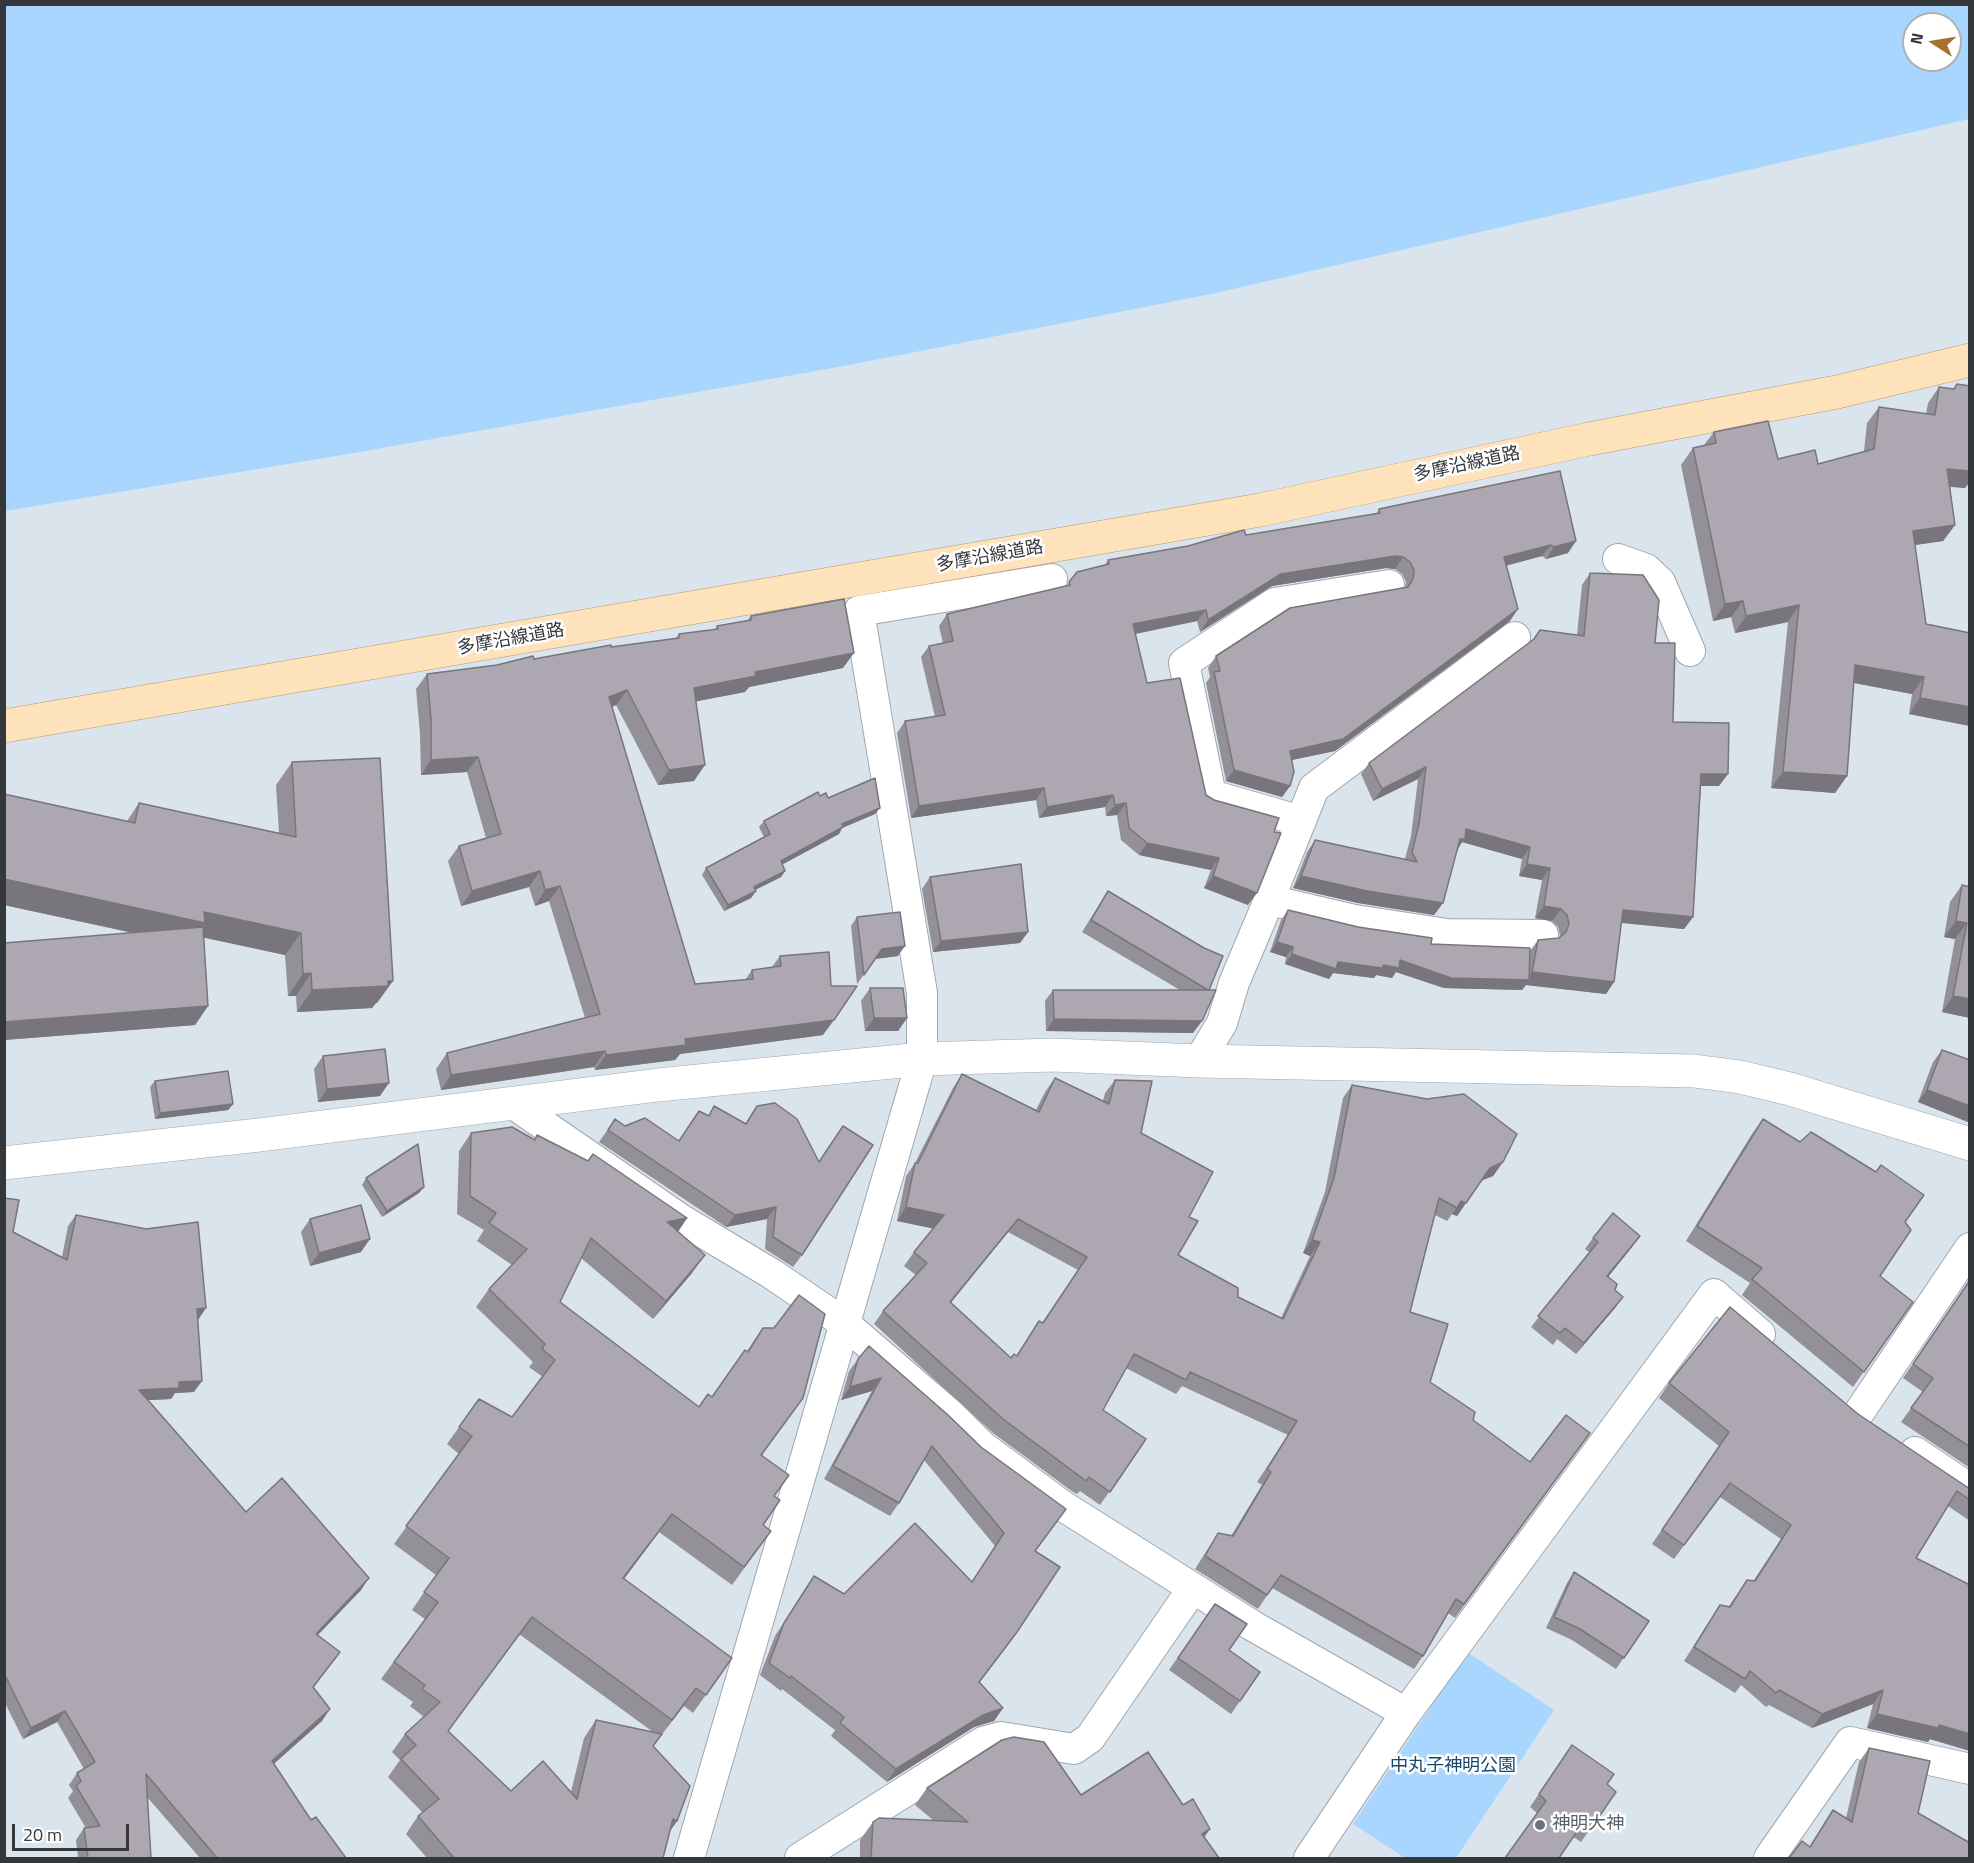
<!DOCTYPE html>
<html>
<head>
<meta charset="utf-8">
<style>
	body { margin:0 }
	#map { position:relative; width:1974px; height:1863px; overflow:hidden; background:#dae4ec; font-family:"Titillium Web",sans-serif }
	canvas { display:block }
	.frame { position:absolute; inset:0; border:6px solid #34383b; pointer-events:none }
	.north { position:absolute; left:1902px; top:12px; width:60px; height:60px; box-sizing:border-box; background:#fff; border:2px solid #aeafb1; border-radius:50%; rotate:282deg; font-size:16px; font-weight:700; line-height:24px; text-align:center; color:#34383b }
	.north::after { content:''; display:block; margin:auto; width:21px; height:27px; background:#aa7030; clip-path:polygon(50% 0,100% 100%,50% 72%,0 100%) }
	.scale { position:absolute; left:12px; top:1824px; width:117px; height:27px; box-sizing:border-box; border:3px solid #34383b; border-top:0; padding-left:8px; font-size:18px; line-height:21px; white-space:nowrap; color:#34383b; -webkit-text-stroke:4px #fff; paint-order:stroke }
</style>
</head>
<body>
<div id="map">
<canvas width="1974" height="1863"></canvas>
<div class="frame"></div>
<div class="north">N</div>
<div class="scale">20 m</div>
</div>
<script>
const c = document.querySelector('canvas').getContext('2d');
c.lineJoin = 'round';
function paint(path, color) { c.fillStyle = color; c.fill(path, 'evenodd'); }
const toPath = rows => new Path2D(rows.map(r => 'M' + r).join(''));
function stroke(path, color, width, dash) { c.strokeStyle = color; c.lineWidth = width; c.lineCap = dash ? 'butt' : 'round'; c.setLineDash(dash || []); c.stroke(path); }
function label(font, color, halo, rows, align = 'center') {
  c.font = font + ' "Titillium Web","Noto Sans JP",sans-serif'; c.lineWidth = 5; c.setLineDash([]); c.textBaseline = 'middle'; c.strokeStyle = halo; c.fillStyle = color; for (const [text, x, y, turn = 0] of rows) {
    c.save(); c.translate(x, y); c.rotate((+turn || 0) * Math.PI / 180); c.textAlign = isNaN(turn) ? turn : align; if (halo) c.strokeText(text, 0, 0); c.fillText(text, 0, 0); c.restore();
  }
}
const green = toPath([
	[5,4,1969,5,1969,119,1216,293,844,366,348,454,5,511],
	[1914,24,1950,24,1950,60,1914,60],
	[1467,1652,1554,1710,1456,1858,1405,1858,1353,1824]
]);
const minor = toPath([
	[1618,559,1646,569,1660,582,1690,651],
	[1515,637,1314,788,1269,900,1355,920,1447,934,1543,935],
	[1301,821,1211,795,1184,663,1275,603,1389,585],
	[1199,1061,1222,1023,1234,983,1269,900],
	[512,1103,682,1220,772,1274,844,1323,951,1415,982,1446,1063,1506,1253,1626,1406,1713],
	[1858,1414,1970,1248],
	[1915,1452,1970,1489],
	[689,1858,922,1059,922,993,859,611,1052,579],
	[800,1858,983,1742,1001,1737,1074,1749,1090,1738,1193,1588],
	[1309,1858,1406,1713,1714,1294,1760,1334],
	[1769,1858,1850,1742,1970,1769]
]);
const tertiary = toPath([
	[4,1163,259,1135,658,1085,922,1059,1053,1055,1199,1061,1694,1071,1740,1077,1790,1089,1970,1144]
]);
const primary = toPath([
	[4,726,1260,510,1589,439,1837,392,1970,360]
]);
const wall = toPath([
	[1939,387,1965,488,1950,487,1955,525,1943,541,1915,545,1926,624,1970,633,1970,726,1909,714,1912,694,1854,683,1847,776,1835,793,1771,788,1788,622,1735,633,1731,617,1713,621,1681,465,1693,448,1704,445,1714,432,1778,459,1818,464,1864,451,1867,423,1879,407,1926,414,1928,403],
	[1560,471,1568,553,1546,559,1542,556,1506,566,1510,621,1335,751,1292,760,1290,786,1282,797,1226,781,1206,683,1210,677,1208,668,1216,656,1405,587,1406,582,1402,574,1395,569,1386,568,1272,586,1200,632,1197,621,1135,634,1147,683,1206,795,1248,905,1204,888,1211,870,1139,855,1121,840,1117,815,1106,816,1105,807,1039,818,1036,800,911,818,897,733,905,721,935,717,921,657,929,646,943,643,939,626,947,614,1066,587,1077,572,1105,565,1108,560,1246,535,1376,514,1379,509],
	[1590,573,1655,643,1673,722,1719,786,1701,786,1693,917,1684,929,1621,923,1614,982,1606,994,1526,985,1522,990,1444,988,1396,972,1392,978,1376,975,1374,978,1333,973,1329,979,1285,964,1286,957,1270,952,1281,920,1288,910,1431,944,1530,951,1538,940,1559,938,1560,936,1558,927,1552,921,1535,918,1542,880,1519,876,1522,859,1462,842,1456,851,1443,903,1434,915,1358,903,1293,888,1307,852,1315,840,1405,859,1411,836,1418,779,1373,801,1361,774,1369,763,1577,635,1582,585],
	[751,616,843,668,749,687,745,692,696,701,694,781,658,785,616,705,612,707,695,984,745,980,752,970,772,967,780,956,823,1035,680,1054,675,1060,595,1070,594,1067,441,1090,436,1069,447,1053,585,1018,549,901,535,906,529,887,461,906,448,861,459,846,486,838,467,772,421,775,420,734,416,689,427,674,497,665,676,638,679,634,715,630,717,626,747,621],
	[292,762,377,1003,376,1003,372,1008,297,1012,296,996,288,996,285,955,204,937,208,1006,195,1025,4,1040,4,943,133,933,4,905,127,821,139,803,279,833,276,785],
	[820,796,880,808,875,814,842,828,839,834,782,864,785,871,781,877,755,890,756,891,751,898,724,911,702,875,706,868,764,837,759,827,764,821],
	[930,877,1028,932,1020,943,933,952,922,889],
	[1962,885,1970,887,1970,1018,1942,1012,1955,939,1944,937,1950,902],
	[1108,891,1209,990,1193,1033,1046,1031,1045,1001,1053,990,1180,990,1082,932],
	[857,917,898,956,875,959,857,984,851,926],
	[870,988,907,1018,898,1031,865,1031,861,1001],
	[1942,1050,1968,1122,1918,1102,1933,1062],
	[323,1056,380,1096,318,1102,314,1069],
	[962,1074,1036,1110,1045,1092,1055,1078,1103,1101,1105,1093,1115,1080,1141,1133,1189,1217,1178,1255,1238,1297,1281,1318,1310,1256,1303,1253,1325,1192,1343,1098,1352,1085,1503,1162,1493,1176,1481,1181,1457,1216,1452,1214,1447,1221,1435,1215,1410,1312,1430,1382,1473,1420,1530,1462,1590,1433,1455,1618,1448,1613,1423,1656,1414,1669,1272,1588,1258,1609,1195,1569,1218,1533,1231,1536,1262,1485,1257,1482,1288,1435,1182,1386,1176,1394,1126,1368,1103,1410,1146,1439,1100,1505,1080,1491,1077,1494,1073,1492,993,1433,874,1324,883,1311,916,1275,904,1266,914,1252,933,1228,897,1221,906,1176,915,1163,953,1088],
	[1008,1232,1078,1270,1042,1323,1039,1321,1016,1356,1011,1358,951,1302],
	[155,1081,233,1104,228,1110,155,1119,150,1087],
	[714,1106,745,1123,802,1255,793,1267,765,1249,767,1219,726,1227,599,1142,615,1119,625,1126,679,1141,699,1111,708,1116],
	[1763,1119,1905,1222,1880,1276,1913,1302,1853,1387,1742,1295,1750,1283,1686,1241,1752,1134],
	[471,1133,534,1140,537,1135,687,1218,678,1232,692,1273,653,1319,581,1258,560,1302,699,1407,712,1397,747,1351,763,1328,791,1415,762,1455,774,1496,763,1525,759,1548,732,1585,659,1532,624,1579,732,1658,693,1713,684,1706,653,1746,677,1821,670,1831,663,1858,427,1858,406,1834,418,1816,423,1813,388,1777,400,1760,392,1752,405,1734,424,1717,410,1706,413,1702,381,1679,425,1619,412,1610,436,1575,394,1544,459,1454,447,1444,479,1399,512,1417,543,1377,529,1367,533,1362,476,1307,489,1289,512,1265,477,1241,484,1230,457,1214,459,1151],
	[519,1634,653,1732,596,1720,584,1738,571,1792,511,1791,448,1731],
	[366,1178,419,1193,382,1217,362,1185],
	[4,1198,13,1232,62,1257,68,1226,76,1215,198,1320,194,1392,175,1393,171,1399,148,1400,246,1512,361,1590,318,1635,340,1652,313,1688,322,1721,274,1764,311,1820,346,1858,200,1858,147,1797,151,1858,78,1858,76,1840,84,1828,86,1828,68,1798,73,1791,69,1785,77,1773,84,1769,57,1722,23,1739,4,1701],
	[310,1219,361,1252,310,1266,301,1232],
	[1640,1236,1632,1247,1608,1277,1615,1290,1615,1308,1576,1354,1557,1339,1553,1345,1531,1327,1589,1252,1585,1249,1593,1238],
	[1970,1280,1970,1468,1901,1422,1923,1392,1903,1378],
	[869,1346,1035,1551,1017,1632,979,1682,1003,1708,994,1721,974,1727,887,1782,831,1736,835,1730,782,1689,781,1691,760,1675,775,1636,814,1576,844,1594,972,1582,995,1546,924,1460,899,1503,890,1516,824,1479,872,1391,841,1400,849,1371,858,1359],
	[1669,1383,1858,1414,1970,1489,1970,1521,1948,1506,1916,1558,1970,1585,1970,1751,1930,1739,1928,1742,1867,1728,1873,1704,1812,1728,1769,1705,1766,1707,1741,1685,1735,1693,1684,1661,1720,1605,1729,1606,1747,1580,1754,1580,1781,1539,1720,1497,1674,1559,1652,1544,1719,1446,1659,1398],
	[1574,1572,1649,1621,1616,1669,1572,1640,1546,1628,1567,1583],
	[1215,1604,1229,1650,1260,1672,1231,1714,1169,1670],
	[1572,1745,1607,1785,1616,1792,1581,1842,1537,1813,1530,1807],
	[1869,1748,1918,1813,1970,1843,1810,1846,1833,1810,1846,1818,1859,1762],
	[927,1788,1081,1795,1204,1837,1219,1858,860,1858,860,1840,873,1822,933,1820,915,1805]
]);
const shadedWall = toPath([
	[1947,469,1970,471,1970,482,1965,488,1936,485],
	[1955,525,1943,541,1901,547,1913,531],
	[1576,541,1568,553,1546,559,1554,547],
	[1551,545,1542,556,1496,568,1504,557],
	[1395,556,1403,557,1395,569,1386,568,1272,586,1200,632,1208,620,1281,574],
	[1743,601,1731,617,1713,621,1725,604],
	[1799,605,1788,622,1735,633,1746,616],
	[1518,609,1510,621,1335,751,1282,762,1290,751],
	[1206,610,1197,621,1125,636,1133,624],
	[854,653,843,668,749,687,745,692,683,704,694,688,755,672],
	[1855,665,1924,677,1912,694,1844,681],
	[627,690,616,705,598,713,609,697],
	[1920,698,1970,707,1970,726,1909,714],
	[478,757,467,772,421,775,431,760],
	[705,765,694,781,658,785,669,770],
	[1426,767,1418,779,1373,801,1382,789],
	[1234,770,1290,786,1282,797,1226,781],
	[1783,772,1847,776,1835,793,1771,788],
	[1701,774,1728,774,1719,786,1693,786],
	[1044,788,1036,800,911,818,919,806],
	[1113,795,1105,807,1039,818,1047,807],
	[1126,803,1117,815,1106,816,1115,805],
	[880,808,875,814,842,828,839,834,776,868,781,861,842,824],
	[1466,829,1530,847,1522,859,1462,842,1457,851,1451,851],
	[1147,843,1219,858,1211,870,1139,855],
	[1527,864,1550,868,1542,880,1519,876],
	[540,871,529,887,461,906,472,891],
	[785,871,781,877,749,893,754,887],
	[1213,876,1257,893,1248,905,1204,888],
	[1301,876,1443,903,1434,915,1358,903,1293,888],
	[4,879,204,912,301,933,285,955,196,936,190,945,4,905],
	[560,886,549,901,535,906,545,890],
	[756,891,751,898,724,911,728,905],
	[1544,906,1561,909,1552,921,1535,918],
	[1623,910,1693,917,1684,929,1614,922],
	[1956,921,1967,923,1955,939,1944,937],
	[1028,932,1020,943,933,952,941,941],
	[1277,942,1293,947,1286,957,1270,952],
	[905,946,898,956,875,959,882,949],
	[1292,954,1338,962,1384,965,1400,960,1527,980,1532,972,1614,982,1606,994,1526,985,1522,990,1444,988,1396,972,1392,978,1376,975,1374,978,1333,973,1329,979,1285,964],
	[311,973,296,996,288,996,303,974],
	[388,981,393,981,377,1003,376,1003,372,1008,297,1012,312,990],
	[1953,996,1970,999,1970,1018,1942,1012],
	[208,1006,195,1025,4,1040,4,1022],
	[874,1018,907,1018,898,1031,865,1031],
	[1054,1019,1202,1021,1193,1033,1046,1031],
	[834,1020,823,1035,680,1054,675,1060,595,1070,606,1055,685,1039],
	[605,1051,594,1067,441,1090,451,1075],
	[389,1083,380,1096,318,1102,327,1089],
	[1927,1090,1970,1106,1970,1119,1968,1122,1918,1102],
	[233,1104,228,1110,155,1119,160,1113],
	[1503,1162,1493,1176,1480,1181,1490,1168],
	[424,1187,419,1193,382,1217,387,1211],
	[1461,1201,1466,1203,1457,1216,1452,1214],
	[776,1207,767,1219,726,1227,735,1215],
	[906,1207,944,1215,935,1229,897,1221],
	[687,1218,675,1236,667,1222],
	[1018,1219,1008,1232,941,1315,950,1302],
	[1640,1236,1632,1247,1599,1288,1607,1276],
	[370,1239,361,1252,310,1266,319,1253],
	[1312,1240,1320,1242,1310,1256,1303,1253],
	[705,1255,692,1273,653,1319,666,1301],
	[1623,1297,1615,1308,1576,1354,1584,1343],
	[206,1308,198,1320,197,1309],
	[881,1378,872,1391,841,1400,850,1387],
	[202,1381,194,1392,175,1393,171,1399,131,1401,139,1390,179,1382],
	[672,1514,659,1532,611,1596,623,1578],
	[369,1578,361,1590,308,1645,316,1634],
	[1017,1632,1008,1645,970,1695,979,1682],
	[1883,1690,1873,1704,1812,1728,1822,1714],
	[1003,1708,994,1721,974,1727,887,1782,896,1769,983,1715],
	[330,1709,322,1721,264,1772,272,1761],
	[65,1711,57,1722,23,1739,31,1728],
	[1877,1714,1939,1725,1970,1734,1970,1751,1930,1739,1928,1742,1867,1728],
	[673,1819,677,1821,665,1838],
	[1210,1829,1198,1846,1202,1834]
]);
const building = toPath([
	[1957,384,1970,386,1970,471,1947,469,1955,525,1913,531,1926,624,1970,633,1970,707,1920,698,1924,677,1855,665,1847,776,1783,772,1799,605,1746,616,1743,601,1725,604,1693,448,1716,443,1714,432,1768,421,1778,459,1815,450,1818,464,1874,449,1879,407,1935,415,1939,387,1954,389,1957,384],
	[1560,471,1576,541,1554,547,1551,545,1504,557,1518,609,1343,739,1290,751,1294,772,1290,786,1234,770,1214,672,1220,671,1216,656,1290,608,1408,587,1413,579,1414,570,1410,562,1403,557,1395,556,1281,574,1208,620,1206,610,1133,624,1147,683,1180,678,1206,795,1214,800,1279,818,1274,832,1281,833,1257,893,1213,876,1219,858,1147,843,1129,828,1126,803,1115,805,1113,795,1047,807,1044,788,919,806,905,721,945,715,929,646,953,641,947,614,1070,585,1069,582,1077,572,1109,564,1108,560,1188,546,1244,530,1246,535,1380,513,1379,509,1560,471],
	[1590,573,1643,575,1659,600,1655,643,1675,643,1673,722,1729,723,1728,774,1701,774,1693,917,1623,910,1614,982,1532,972,1538,940,1559,938,1566,932,1569,924,1567,915,1561,909,1544,906,1550,868,1527,864,1530,847,1466,829,1465,839,1460,839,1443,903,1367,891,1301,876,1315,840,1417,862,1412,852,1419,824,1426,767,1382,789,1369,763,1534,639,1540,630,1584,636,1590,573],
	[844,599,854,653,755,672,756,676,694,688,705,765,669,770,627,690,609,697,695,984,753,979,752,970,781,966,780,956,829,952,831,986,857,986,834,1020,685,1039,686,1045,606,1055,605,1051,451,1075,447,1053,600,1014,560,886,545,890,540,871,472,891,459,846,501,834,478,757,431,760,431,719,427,674,497,665,533,656,534,659,611,645,611,647,679,638,679,634,718,629,717,626,751,620,751,616,844,599],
	[380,758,393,981,388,981,388,986,312,990,311,973,303,974,301,933,204,912,205,923,4,879,4,794,135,823,139,803,296,837,292,762,380,758],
	[875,778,880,808,842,824,843,827,781,861,785,871,754,887,756,891,728,905,706,868,770,834,764,821,818,792,820,796,826,793,828,798,875,778],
	[1021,864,1028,932,941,941,930,877,1021,864],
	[1962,885,1970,887,1970,999,1953,996,1967,923,1956,921,1962,885],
	[1108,891,1204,948,1223,956,1209,990,1216,990,1202,1021,1054,1019,1053,990,1208,990,1091,920,1108,891],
	[1288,910,1358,927,1432,938,1431,944,1530,948,1529,980,1451,978,1400,960,1399,968,1384,965,1382,968,1338,962,1336,969,1292,954,1293,947,1277,942,1288,910],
	[900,912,905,946,882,949,864,975,857,917,900,912],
	[203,927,208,1006,4,1022,4,943,203,927],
	[870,988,903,988,907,1018,874,1018,870,988],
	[385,1049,389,1083,327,1089,323,1056,385,1049],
	[1942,1050,1970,1060,1970,1106,1927,1090,1942,1050],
	[228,1071,233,1104,160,1113,155,1081,228,1071],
	[962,1074,1039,1112,1055,1078,1109,1104,1115,1080,1152,1081,1141,1133,1213,1172,1189,1217,1198,1221,1178,1255,1238,1288,1238,1297,1283,1319,1320,1242,1312,1240,1334,1178,1352,1085,1427,1099,1464,1094,1517,1134,1503,1162,1490,1168,1466,1203,1461,1201,1457,1208,1439,1198,1410,1312,1448,1324,1430,1382,1475,1412,1473,1420,1530,1462,1566,1415,1590,1433,1464,1604,1456,1599,1423,1656,1281,1575,1267,1595,1205,1556,1218,1533,1233,1536,1271,1472,1267,1469,1297,1421,1190,1372,1186,1380,1134,1354,1103,1410,1146,1439,1110,1492,1089,1477,1086,1481,1082,1478,1003,1419,883,1311,927,1263,914,1252,944,1215,906,1207,915,1163,918,1163,962,1074],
	[1018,1219,1087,1257,1043,1323,1039,1321,1017,1356,1014,1354,1011,1358,950,1302,1018,1219],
	[775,1103,797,1119,819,1162,843,1126,873,1145,802,1255,773,1237,776,1207,735,1215,608,1130,615,1119,625,1126,645,1118,679,1141,699,1111,709,1116,714,1106,746,1124,757,1106,775,1103],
	[1763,1119,1800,1142,1811,1132,1876,1172,1881,1165,1924,1195,1905,1222,1911,1230,1880,1276,1913,1302,1864,1372,1752,1279,1762,1268,1697,1226,1763,1119],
	[512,1127,535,1140,537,1135,588,1161,593,1154,687,1218,667,1222,705,1255,666,1301,591,1238,560,1302,699,1407,708,1394,712,1397,745,1350,748,1352,763,1328,774,1328,799,1295,825,1314,803,1398,761,1455,789,1475,774,1496,780,1500,763,1525,771,1531,744,1567,672,1514,623,1578,732,1658,706,1695,696,1688,672,1720,532,1617,448,1731,511,1791,543,1761,577,1799,596,1720,662,1734,653,1746,690,1786,677,1821,673,1819,663,1858,454,1858,418,1816,439,1799,401,1759,416,1745,405,1734,440,1702,422,1689,425,1685,394,1662,438,1602,424,1592,449,1558,406,1526,472,1436,459,1427,479,1399,512,1417,555,1360,542,1349,545,1344,489,1289,527,1249,489,1223,496,1213,470,1196,471,1133,512,1127],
	[418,1144,424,1187,387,1211,366,1178,418,1144],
	[4,1198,19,1200,13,1232,67,1260,76,1215,146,1229,198,1222,206,1308,197,1309,202,1381,179,1382,179,1388,139,1390,246,1512,282,1478,369,1578,316,1634,340,1652,313,1687,330,1709,272,1761,311,1820,316,1817,346,1858,217,1858,146,1774,151,1858,88,1858,84,1828,100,1826,76,1786,81,1781,77,1773,95,1762,65,1711,31,1728,4,1673,4,1198],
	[361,1205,370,1239,319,1253,310,1219,361,1205],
	[1613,1213,1640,1236,1607,1276,1617,1284,1615,1290,1623,1297,1584,1343,1565,1328,1560,1333,1538,1316,1598,1242,1593,1238,1613,1213],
	[1970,1280,1970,1447,1911,1408,1933,1378,1913,1364,1970,1280],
	[1730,1307,1858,1414,1970,1489,1970,1500,1957,1491,1916,1558,1970,1585,1970,1734,1939,1725,1938,1728,1877,1714,1883,1690,1822,1714,1779,1690,1776,1693,1750,1671,1745,1679,1694,1647,1720,1605,1730,1607,1747,1580,1755,1581,1791,1525,1730,1483,1684,1545,1662,1530,1729,1432,1669,1383,1730,1307],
	[869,1346,948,1415,981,1447,1066,1509,1035,1551,1060,1567,1017,1632,979,1682,1003,1708,983,1715,896,1769,840,1723,844,1717,791,1676,790,1678,769,1663,784,1623,814,1576,844,1594,915,1523,972,1582,1004,1533,932,1446,899,1503,833,1466,881,1378,850,1387,858,1359,869,1346],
	[1574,1572,1649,1621,1624,1658,1580,1629,1554,1617,1574,1572],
	[1215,1604,1247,1624,1229,1650,1260,1672,1240,1701,1178,1658,1215,1604],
	[1014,1737,1044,1742,1081,1795,1148,1752,1183,1805,1193,1799,1210,1829,1202,1834,1219,1858,871,1858,873,1822,879,1818,968,1822,927,1788,1002,1740,1014,1737],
	[1572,1745,1614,1774,1607,1784,1616,1792,1590,1830,1582,1824,1559,1858,1505,1858,1546,1801,1539,1794,1572,1745],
	[1869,1748,1930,1761,1918,1813,1970,1843,1970,1858,1789,1858,1802,1841,1810,1847,1833,1810,1852,1822,1869,1748]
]);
const markers = [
	[1540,1825,6,"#6b7280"]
];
const streetNames = [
	["多摩沿線道路",1467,465,-12],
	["多摩沿線道路",990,557,-10],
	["多摩沿線道路",511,640,-10]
];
const parkNames = [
	["中丸子神明公園",1453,1767]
];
const worshipNames = [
	["神明大神",1552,1825]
];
paint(green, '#a9d6fe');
stroke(minor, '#9ea7af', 32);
stroke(tertiary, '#9ea7af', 34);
stroke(primary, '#b79a71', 34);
stroke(minor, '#fff', 30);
stroke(tertiary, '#fff', 33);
stroke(primary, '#fee2bb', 33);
paint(wall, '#949098');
paint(shadedWall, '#78757c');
paint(building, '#aca7b1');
stroke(building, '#78757c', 1.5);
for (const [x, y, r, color] of markers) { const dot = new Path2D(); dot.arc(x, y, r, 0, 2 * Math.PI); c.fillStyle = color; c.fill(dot); stroke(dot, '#fff', 2); }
label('18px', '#34383b', '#fff', streetNames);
label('18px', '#17486e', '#fff', parkNames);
label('18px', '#5b616d', '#fff', worshipNames, 'left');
</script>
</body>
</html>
